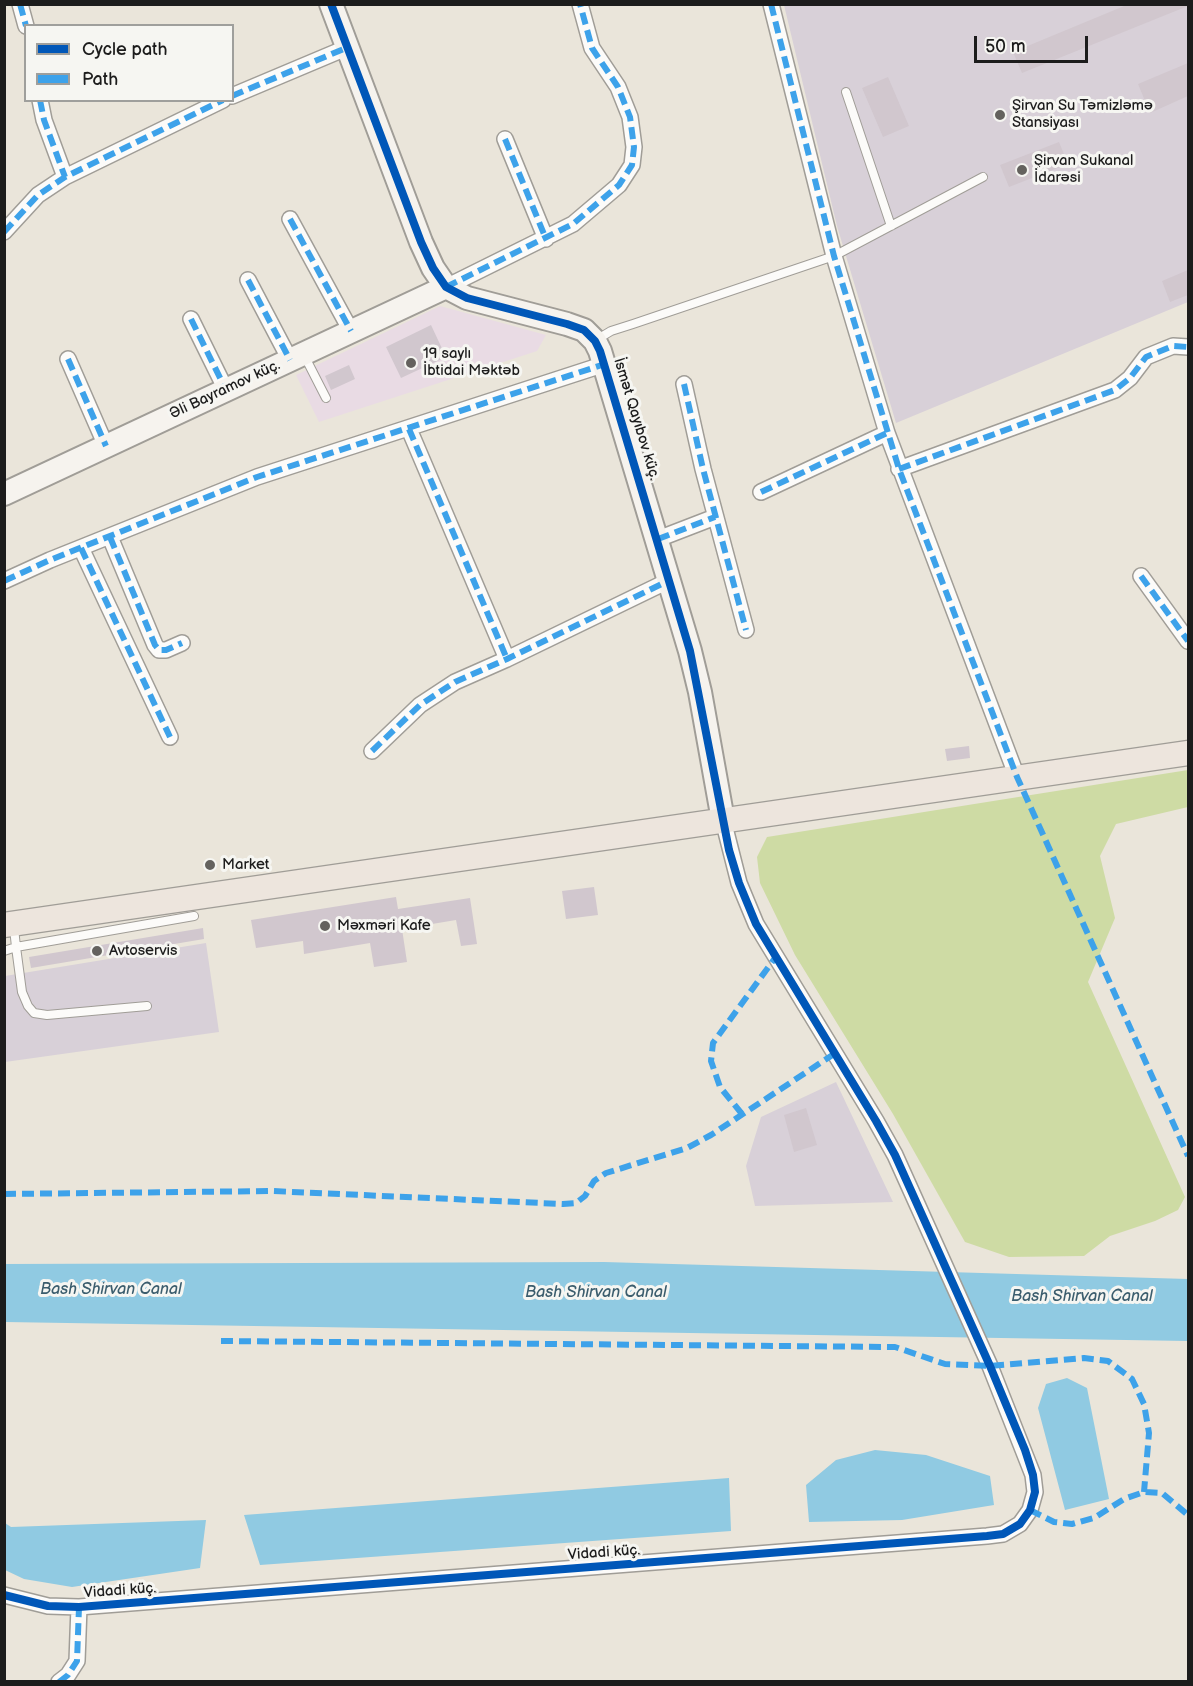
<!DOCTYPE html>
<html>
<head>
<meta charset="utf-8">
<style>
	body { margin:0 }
	#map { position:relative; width:1193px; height:1686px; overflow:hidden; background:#eae5da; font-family:"Balsamiq Sans",sans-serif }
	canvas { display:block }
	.frame { position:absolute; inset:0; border:6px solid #1c1c1c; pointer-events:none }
	.legend { position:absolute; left:24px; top:24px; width:210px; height:78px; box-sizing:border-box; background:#f6f6f2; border:2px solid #9f9f9c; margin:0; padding:8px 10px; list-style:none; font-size:18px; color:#1c1c1c }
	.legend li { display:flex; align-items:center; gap:12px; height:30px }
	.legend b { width:30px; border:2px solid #9f9f9c }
	.scale { position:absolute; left:974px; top:36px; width:114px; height:27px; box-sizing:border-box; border:3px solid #1c1c1c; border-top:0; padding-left:8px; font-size:18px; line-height:21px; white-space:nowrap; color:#1c1c1c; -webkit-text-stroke:4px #f6f6f2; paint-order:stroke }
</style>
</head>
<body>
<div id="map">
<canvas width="1193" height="1686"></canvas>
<div class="frame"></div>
<ul class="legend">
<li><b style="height:8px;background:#0057b8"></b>Cycle path</li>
<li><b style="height:8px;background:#3da2ea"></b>Path</li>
</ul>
<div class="scale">50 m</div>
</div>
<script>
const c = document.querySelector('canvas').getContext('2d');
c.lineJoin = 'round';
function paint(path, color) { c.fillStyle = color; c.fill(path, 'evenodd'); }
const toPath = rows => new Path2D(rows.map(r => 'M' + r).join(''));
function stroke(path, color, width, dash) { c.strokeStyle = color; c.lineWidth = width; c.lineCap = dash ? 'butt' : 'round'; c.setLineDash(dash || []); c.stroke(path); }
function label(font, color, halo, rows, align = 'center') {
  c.font = font + ' "Balsamiq Sans",sans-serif'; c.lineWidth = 6; c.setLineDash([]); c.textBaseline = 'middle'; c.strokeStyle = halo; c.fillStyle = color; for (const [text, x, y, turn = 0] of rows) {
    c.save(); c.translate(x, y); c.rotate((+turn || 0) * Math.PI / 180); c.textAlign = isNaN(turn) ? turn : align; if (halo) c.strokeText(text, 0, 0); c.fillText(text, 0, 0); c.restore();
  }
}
const built = toPath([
	[440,306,546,335,537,351,319,422,296,375]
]);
const industrial = toPath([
	[784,5,1188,5,1188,302,896,423,837,226],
	[206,943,219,1032,5,1062,5,976],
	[836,1082,893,1202,755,1206,746,1166,761,1117]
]);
const green = toPath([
	[1188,770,1188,807,1116,824,1100,856,1115,918,1088,982,1185,1197,1178,1210,1155,1221,1110,1236,1084,1256,1009,1257,965,1242,893,1114,795,955,760,883,757,857,767,837]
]);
const water = toPath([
	[604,1262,1188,1279,1188,1341,5,1322,5,1264],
	[1067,1378,1087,1388,1109,1499,1065,1510,1038,1408,1046,1384],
	[875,1450,926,1455,990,1476,994,1505,902,1520,809,1522,806,1485,836,1460],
	[729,1478,731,1531,260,1565,244,1515],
	[206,1520,200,1568,72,1587,24,1579,5,1570,5,1523,11,1527]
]);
const building = toPath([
	[1129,4,1188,6,1022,73,1013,52],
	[1188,63,1188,96,1150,113,1138,84],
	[888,77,909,126,883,137,862,88],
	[1059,142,1068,164,1009,187,1000,165],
	[1188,270,1188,295,1170,302,1162,281],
	[431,325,446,357,401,378,386,347],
	[349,365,355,379,331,390,325,376],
	[969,746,970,758,947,761,945,749],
	[594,887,598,915,566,919,562,891],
	[396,897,398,909,470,898,477,944,461,946,456,920,402,929,407,962,374,967,370,943,304,954,303,941,256,948,251,920],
	[203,928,204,939,31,968,29,957],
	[806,1108,817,1145,794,1152,784,1115]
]);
const lane = toPath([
	[846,92,891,226],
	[596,340,611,331,633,324,834,256,983,177],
	[304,355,326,398],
	[4,951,16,947,14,928],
	[147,1006,47,1015,34,1013,28,1006,22,992,16,947,194,916]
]);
const street = toPath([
	[20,4,26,26],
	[771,4,834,256,887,433,1017,777],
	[232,96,346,48],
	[40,100,44,120,65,177],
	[505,139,546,239],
	[290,219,351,331],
	[4,232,38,195,65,177,223,100],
	[248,280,290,360],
	[446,287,573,224,619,185,632,165,634,147,630,117,618,87,592,48,580,4],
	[191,319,226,390],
	[68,359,106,446],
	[684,384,703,469,746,630],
	[409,429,507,659],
	[899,469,1115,390,1130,378,1146,357,1173,346,1188,347],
	[761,492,887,433],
	[110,537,155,645,159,650,166,650,182,643],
	[658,539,715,517],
	[81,548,170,737],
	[1141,576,1188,641],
	[4,581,50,560,257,477,605,364],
	[372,751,420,705,455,682,507,659,670,580],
	[4,1595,48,1606,79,1607,987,1536,1003,1534,1020,1524,1030,1510,1035,1492,1033,1475,990,1366,895,1155,876,1121,756,924,739,883,723,820],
	[59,1682,68,1675,77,1661,79,1607]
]);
const secondary = toPath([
	[331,4,421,242,433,268,446,287,467,298,567,324,584,330,595,341,600,351,690,651,700,692,723,820],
	[4,494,446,287]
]);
const primary = toPath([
	[4,925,1188,753]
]);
const quiet = toPath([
	[20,4,26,26],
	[771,4,834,256,899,469,1017,777,1188,1156],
	[232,96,346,48],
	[40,100,44,120,65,177],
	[505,139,546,239],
	[290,219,351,331],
	[4,232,38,195,65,177,223,100],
	[248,280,290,360],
	[446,287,573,224,619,185,632,165,634,147,630,117,618,87,592,48,580,4],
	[191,319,226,390],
	[68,359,106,446],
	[684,384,703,469,746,630],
	[409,429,507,659],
	[899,469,1115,390,1130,378,1146,357,1173,346,1188,347],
	[761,492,887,433],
	[110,537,155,645,159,650,166,650,182,643],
	[658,539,715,517],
	[81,548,170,737],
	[1141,576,1188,641],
	[4,581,50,560,257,477,605,364],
	[372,751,420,705,455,682,507,659,670,580],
	[742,1114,720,1087,711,1061,713,1043,775,958],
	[4,1194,272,1191,563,1204,576,1203,585,1196,594,1181,606,1173,687,1148,711,1135,834,1054],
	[221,1341,895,1347,945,1364,990,1366,1084,1358,1108,1361,1132,1379,1144,1404,1149,1433,1144,1492],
	[1030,1510,1054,1522,1072,1524,1094,1518,1124,1499,1144,1492,1162,1493,1188,1515],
	[59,1682,68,1675,77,1661,79,1607]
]);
const cycleway = toPath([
	[4,1595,48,1606,79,1607,987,1536,1003,1534,1020,1524,1030,1510,1035,1492,1033,1475,1025,1450,990,1366,895,1155,876,1121,756,924,739,883,729,850,690,651,600,351,595,341,584,330,567,324,467,298,446,287,433,268,421,242,331,4]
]);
const markers = [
	[1000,115,6,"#64625e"],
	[1022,170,6,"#64625e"],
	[411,363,6,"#64625e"],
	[210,865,6,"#64625e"],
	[325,926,6,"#64625e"],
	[97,951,6,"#64625e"]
];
const poiNames = [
	["Şirvan Su Təmizləmə",1012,106],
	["Stansiyası",1012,123],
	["Şirvan Sukanal",1034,161],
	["İdarəsi",1034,178],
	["19 saylı",423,354],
	["İbtidai Məktəb",423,371],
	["Market",222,865],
	["Məxməri Kafe",337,926],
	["Avtoservis",109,951]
];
const streetNames = [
	["Əli Bayramov küç.",225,390,-25],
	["İsmət Qayıbov küç.",636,419,73],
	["Vidadi küç.",604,1553,-4],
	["Vidadi küç.",120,1591,-4]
];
const waterNames = [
	["Bash Shirvan Canal",111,1290],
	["Bash Shirvan Canal",596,1293],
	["Bash Shirvan Canal",1082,1297]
];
paint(built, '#e9dbe4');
paint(industrial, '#d8d0d8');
paint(green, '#cedba4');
paint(water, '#90cae2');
paint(building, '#d1c7ce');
stroke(lane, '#a09d97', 10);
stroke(street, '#a09d97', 18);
stroke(secondary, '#a09d97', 26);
stroke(primary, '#a09d97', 27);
stroke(lane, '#fcfbf9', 8);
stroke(street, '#fcfbf9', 15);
stroke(secondary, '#f6f3ee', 22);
stroke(primary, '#ede5dd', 24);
stroke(quiet, '#3da2ea', 6, [12, 6]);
stroke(cycleway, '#0057b8', 8);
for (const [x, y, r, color] of markers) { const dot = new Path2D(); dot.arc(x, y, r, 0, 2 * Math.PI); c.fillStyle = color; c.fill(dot); stroke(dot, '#f6f6f2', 2); }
label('15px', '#1c1c1c', '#f6f6f2', poiNames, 'left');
label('15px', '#1c1c1c', '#f6f6f2', streetNames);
label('italic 16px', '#3b5d6d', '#f6f6f2', waterNames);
</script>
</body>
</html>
